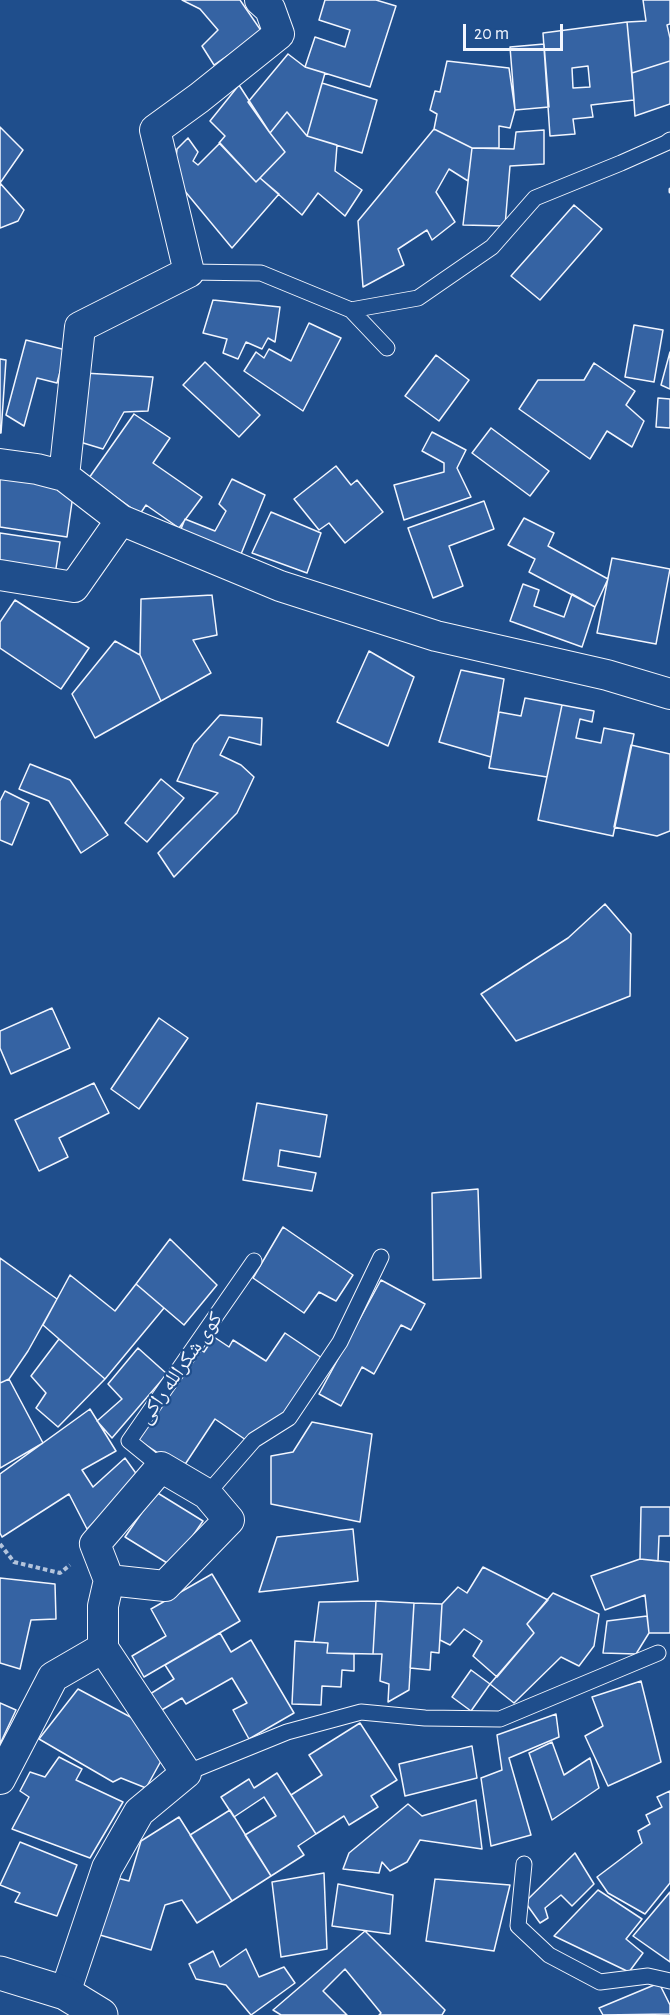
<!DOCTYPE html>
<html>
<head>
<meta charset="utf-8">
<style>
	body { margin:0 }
	#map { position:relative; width:670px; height:2015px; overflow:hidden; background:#1f4e8c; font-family:"Alegreya Sans",sans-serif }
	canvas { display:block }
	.scale { position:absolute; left:463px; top:24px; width:100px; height:27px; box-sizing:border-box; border:3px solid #f2f6ff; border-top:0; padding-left:8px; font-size:18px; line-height:21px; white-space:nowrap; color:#f2f6ff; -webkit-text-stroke:4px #1f4e8c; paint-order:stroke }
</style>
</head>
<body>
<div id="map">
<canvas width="670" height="2015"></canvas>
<div class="scale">20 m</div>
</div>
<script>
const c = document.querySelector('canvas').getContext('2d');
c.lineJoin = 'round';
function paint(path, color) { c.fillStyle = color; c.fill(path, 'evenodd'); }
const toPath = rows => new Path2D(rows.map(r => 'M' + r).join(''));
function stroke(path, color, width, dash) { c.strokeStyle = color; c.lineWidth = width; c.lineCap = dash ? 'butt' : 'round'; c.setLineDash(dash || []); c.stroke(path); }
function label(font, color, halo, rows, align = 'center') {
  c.font = font + ' "Alegreya Sans","Noto Naskh Arabic",sans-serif'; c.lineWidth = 4.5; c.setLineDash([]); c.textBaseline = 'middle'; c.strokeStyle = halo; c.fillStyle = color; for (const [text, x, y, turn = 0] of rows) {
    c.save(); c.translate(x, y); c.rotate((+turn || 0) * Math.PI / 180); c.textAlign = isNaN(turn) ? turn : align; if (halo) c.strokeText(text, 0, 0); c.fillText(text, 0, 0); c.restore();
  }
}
const building = toPath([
	[182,0,240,0,262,32,214,65,202,46,218,30,200,9,182,0],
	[325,0,376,0,396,6,370,87,305,67,315,37,345,47,350,30,319,20,325,0],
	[643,0,670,0,670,24,667,25,670,38,670,61,632,73,627,22,646,21,643,0],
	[627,22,634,100,591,105,593,117,573,119,575,134,550,136,543,33,627,22],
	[588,66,590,87,573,88,572,68,588,66],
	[544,44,549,107,515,110,510,47,544,44],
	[288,54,305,67,325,73,307,136,287,112,270,133,248,102,288,54],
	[447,61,509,68,515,110,510,128,499,126,499,148,472,148,434,129,437,114,430,110,435,91,440,92,447,61],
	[670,61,670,104,635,116,632,73,670,61],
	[322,83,377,100,362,153,307,136,322,83],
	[239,85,270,133,285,152,256,182,219,143,225,136,210,121,239,85],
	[287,112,307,136,337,145,335,171,362,190,345,216,318,193,302,215,260,178,285,152,270,133,287,112],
	[0,127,23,150,0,183,24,210,18,221,0,228,0,127],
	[434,129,472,148,468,181,449,169,436,192,455,222,432,240,427,230,398,249,404,265,363,287,358,221,434,129],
	[544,130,544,164,510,166,505,226,463,225,472,148,514,149,516,132,544,130],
	[188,138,198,152,193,161,198,165,220,143,256,182,260,178,279,194,232,248,174,178,177,149,188,138],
	[574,205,602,229,540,300,511,276,574,205],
	[213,300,280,307,275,342,268,338,262,349,246,342,238,359,223,353,227,339,203,333,213,300],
	[309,323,341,338,303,411,244,371,256,352,264,358,269,349,291,361,309,323],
	[634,325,663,330,654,382,625,377,634,325],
	[26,340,66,350,57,383,37,378,24,426,6,415,26,340],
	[670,352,670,389,661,385,670,352],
	[436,355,469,380,439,421,405,396,436,355],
	[0,359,6,360,1,433,0,433,0,359],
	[205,362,260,415,239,437,183,385,205,362],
	[594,363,635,391,626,405,644,421,632,447,607,431,590,459,519,409,538,380,584,380,594,363],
	[84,373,153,377,148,411,124,412,103,449,80,442,84,373],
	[658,398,670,399,670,428,656,427,658,398],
	[134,414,170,438,153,463,202,497,179,528,146,505,140,514,89,478,134,414],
	[491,428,549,471,530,496,472,453,491,428],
	[432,432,466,450,457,468,471,497,404,520,394,485,444,472,444,463,422,451,432,432],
	[336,466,351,485,357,480,383,512,345,543,329,523,319,530,294,499,336,466],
	[0,477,74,488,67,537,0,527,0,477],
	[232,479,265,495,239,559,179,534,185,519,215,531,226,511,219,504,232,479],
	[484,501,494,529,449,546,463,586,433,598,408,528,484,501],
	[271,512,321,533,307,573,252,553,271,512],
	[524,518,554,533,548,546,608,579,595,607,529,572,535,559,508,545,524,518],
	[0,533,60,542,55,575,0,567,0,533],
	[612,558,670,569,656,644,597,633,612,558],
	[523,584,539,590,534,606,564,617,572,594,595,607,582,647,510,621,523,584],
	[212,595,217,635,193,640,211,673,161,701,140,655,141,599,212,595],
	[15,600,89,648,61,689,0,648,0,622,15,600],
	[115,641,140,655,161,701,95,738,72,694,115,641],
	[369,651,414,677,388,746,337,722,369,651],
	[461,670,504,679,491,757,439,742,461,670],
	[525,698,562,705,547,777,489,768,499,712,521,716,525,698],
	[562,705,594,711,592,722,580,719,576,738,601,743,604,728,634,734,613,836,538,820,562,705],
	[220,715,262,718,261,745,229,737,220,755,241,765,254,777,237,813,174,877,158,853,218,793,177,781,194,744,220,715],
	[631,745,670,754,670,831,657,836,614,827,631,745],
	[30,764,70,780,108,835,81,853,49,801,19,789,30,764],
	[161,779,184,798,147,842,125,823,161,779],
	[5,791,29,803,12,845,0,840,0,801,5,791],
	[605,904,631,934,630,996,516,1041,481,994,568,938,605,904],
	[52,1008,70,1048,11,1074,0,1048,0,1031,52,1008],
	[159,1018,188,1038,139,1109,111,1089,159,1018],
	[94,1083,109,1113,59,1138,68,1157,39,1171,15,1120,94,1083],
	[257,1103,327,1115,320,1157,280,1150,278,1166,316,1173,312,1191,243,1180,257,1103],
	[478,1189,481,1278,433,1280,432,1193,478,1189],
	[283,1227,353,1275,336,1301,319,1292,304,1313,253,1278,283,1227],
	[170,1239,217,1285,184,1325,136,1284,170,1239],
	[0,1258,57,1299,28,1351,9,1379,0,1383,0,1258],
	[70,1275,115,1311,136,1284,164,1308,105,1379,43,1325,70,1275],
	[381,1280,425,1304,411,1330,401,1325,374,1374,362,1367,341,1406,319,1394,381,1280],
	[285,1333,322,1358,285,1414,246,1440,215,1419,182,1469,138,1440,198,1348,204,1352,214,1337,229,1347,233,1340,266,1361,285,1333],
	[59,1339,105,1379,58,1427,36,1408,46,1393,31,1376,59,1339],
	[138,1348,167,1374,112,1438,97,1421,122,1399,108,1384,138,1348],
	[9,1379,43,1443,0,1468,0,1383,9,1379],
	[90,1409,116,1451,82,1470,93,1487,125,1458,140,1479,87,1529,69,1494,2,1537,0,1533,0,1474,90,1409],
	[312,1422,372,1434,360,1522,271,1504,271,1456,293,1452,312,1422],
	[156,1492,203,1521,172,1566,125,1537,156,1492],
	[641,1507,670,1507,670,1536,659,1536,658,1561,640,1559,641,1507],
	[353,1529,358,1581,259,1592,277,1537,353,1529],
	[640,1559,670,1562,670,1633,649,1633,645,1595,605,1610,591,1576,640,1559],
	[483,1567,548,1600,527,1624,534,1633,497,1677,473,1656,482,1641,464,1629,450,1645,440,1640,442,1604,458,1587,467,1593,483,1567],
	[212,1574,240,1621,144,1677,132,1656,166,1636,151,1609,212,1574],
	[0,1578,55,1584,56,1619,31,1620,20,1669,0,1663,0,1578],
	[553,1593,599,1614,594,1646,579,1666,561,1657,514,1703,490,1684,534,1633,527,1624,553,1593],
	[376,1601,414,1603,409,1690,388,1702,389,1684,380,1681,382,1654,373,1654,376,1601],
	[376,1601,373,1654,327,1653,328,1643,314,1642,319,1602,376,1601],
	[414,1603,442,1604,439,1653,431,1652,430,1670,410,1668,414,1603],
	[647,1616,649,1633,636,1654,603,1653,607,1621,647,1616],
	[220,1633,231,1652,251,1640,294,1713,249,1739,233,1710,247,1703,232,1678,186,1704,182,1698,160,1711,150,1694,174,1679,165,1665,220,1633],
	[295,1641,328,1643,327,1653,354,1654,354,1671,342,1670,341,1687,322,1686,321,1705,292,1704,295,1641],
	[471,1670,490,1684,471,1711,452,1697,471,1670],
	[641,1681,661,1762,608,1786,585,1736,603,1726,592,1697,641,1681],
	[78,1689,136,1720,161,1761,146,1788,121,1778,113,1782,39,1739,78,1689],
	[0,1703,16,1710,0,1744,0,1703],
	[556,1714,559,1737,509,1758,531,1835,491,1846,481,1778,502,1770,497,1735,556,1714],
	[360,1723,397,1780,371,1796,378,1807,349,1825,344,1816,316,1834,291,1795,322,1775,309,1755,360,1723],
	[552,1742,564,1775,590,1758,599,1788,552,1820,529,1753,552,1742],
	[472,1746,477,1778,405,1796,399,1764,472,1746],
	[59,1757,82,1769,76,1780,123,1802,90,1858,12,1829,29,1797,20,1791,30,1772,45,1777,59,1757],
	[277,1773,316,1834,298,1846,304,1855,271,1876,245,1835,276,1816,264,1797,234,1817,221,1797,249,1779,254,1788,277,1773],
	[670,1791,670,1883,645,1914,608,1893,597,1877,642,1843,638,1831,650,1824,646,1815,662,1807,657,1797,670,1791],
	[476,1800,482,1849,420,1840,407,1862,390,1871,382,1862,379,1873,343,1869,349,1853,408,1804,422,1816,476,1800],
	[230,1810,271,1876,232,1901,190,1835,230,1810],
	[179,1817,232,1901,197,1923,182,1900,165,1905,151,1950,100,1935,117,1878,129,1881,141,1841,179,1817],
	[20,1842,77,1865,57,1916,15,1902,20,1893,0,1885,20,1842],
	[575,1853,594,1884,572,1906,561,1895,545,1908,548,1918,540,1923,525,1902,575,1853],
	[324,1873,327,1949,281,1957,272,1882,324,1873],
	[435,1879,510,1885,494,1951,426,1941,435,1879],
	[338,1884,393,1895,390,1934,332,1926,338,1884],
	[598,1890,642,1919,626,1939,643,1953,629,1972,554,1936,598,1890],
	[670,1892,670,1962,633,1936,670,1892],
	[365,1931,445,2010,442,2015,379,2015,381,2013,345,1969,323,1991,347,2015,281,2015,273,2010,365,1931],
	[246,1949,259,1977,284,1967,295,1983,251,2015,226,1985,196,1979,189,1964,213,1951,220,1967,246,1949],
	[659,1983,670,2005,670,2014,603,2015,599,2008,659,1983]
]);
const path = toPath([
	[0,1544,14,1562,60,1573,70,1565]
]);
const service = toPath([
	[189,272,261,273,351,310,418,298,492,247,535,198,621,163,666,143,670,140],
	[351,310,387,348],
	[161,1467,129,1441,254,1261],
	[207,1494,254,1440,289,1418,340,1342,381,1257],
	[186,1773,287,1732,361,1712,425,1718,500,1719,658,1653],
	[524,1864,518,1926,549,1955,600,1982,648,1976,670,1981]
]);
const minor = toPath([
	[0,464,37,469,64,476,121,520,280,586,436,636,607,675,670,694],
	[64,476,80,327,189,272,155,130,199,98,279,34,270,9,260,0],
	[0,575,74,587,121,520],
	[0,1779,53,1677,103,1648,103,1606,109,1580,95,1544,161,1467,207,1494,229,1520,165,1586,109,1580],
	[65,1993,107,1868,139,1812,186,1773,103,1648]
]);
const secondary = toPath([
	[0,1973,65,1993,101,2015]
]);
const wall = toPath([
	[670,189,670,192]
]);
const streetNames = [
	["کوی شکرالله راکی",180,1368,-55]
];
paint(building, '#3563a3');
stroke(building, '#f2f6ff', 1.5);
stroke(service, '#f2f6ff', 17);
stroke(minor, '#f2f6ff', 32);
stroke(secondary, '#f2f6ff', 35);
stroke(path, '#b3c4dc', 4, [4.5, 3]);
stroke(service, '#1f4e8c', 15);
stroke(minor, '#1f4e8c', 30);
stroke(secondary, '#1f4e8c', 33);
stroke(wall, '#f2f6ff', 3);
label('21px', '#f2f6ff', '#1f4e8c', streetNames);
</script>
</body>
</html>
